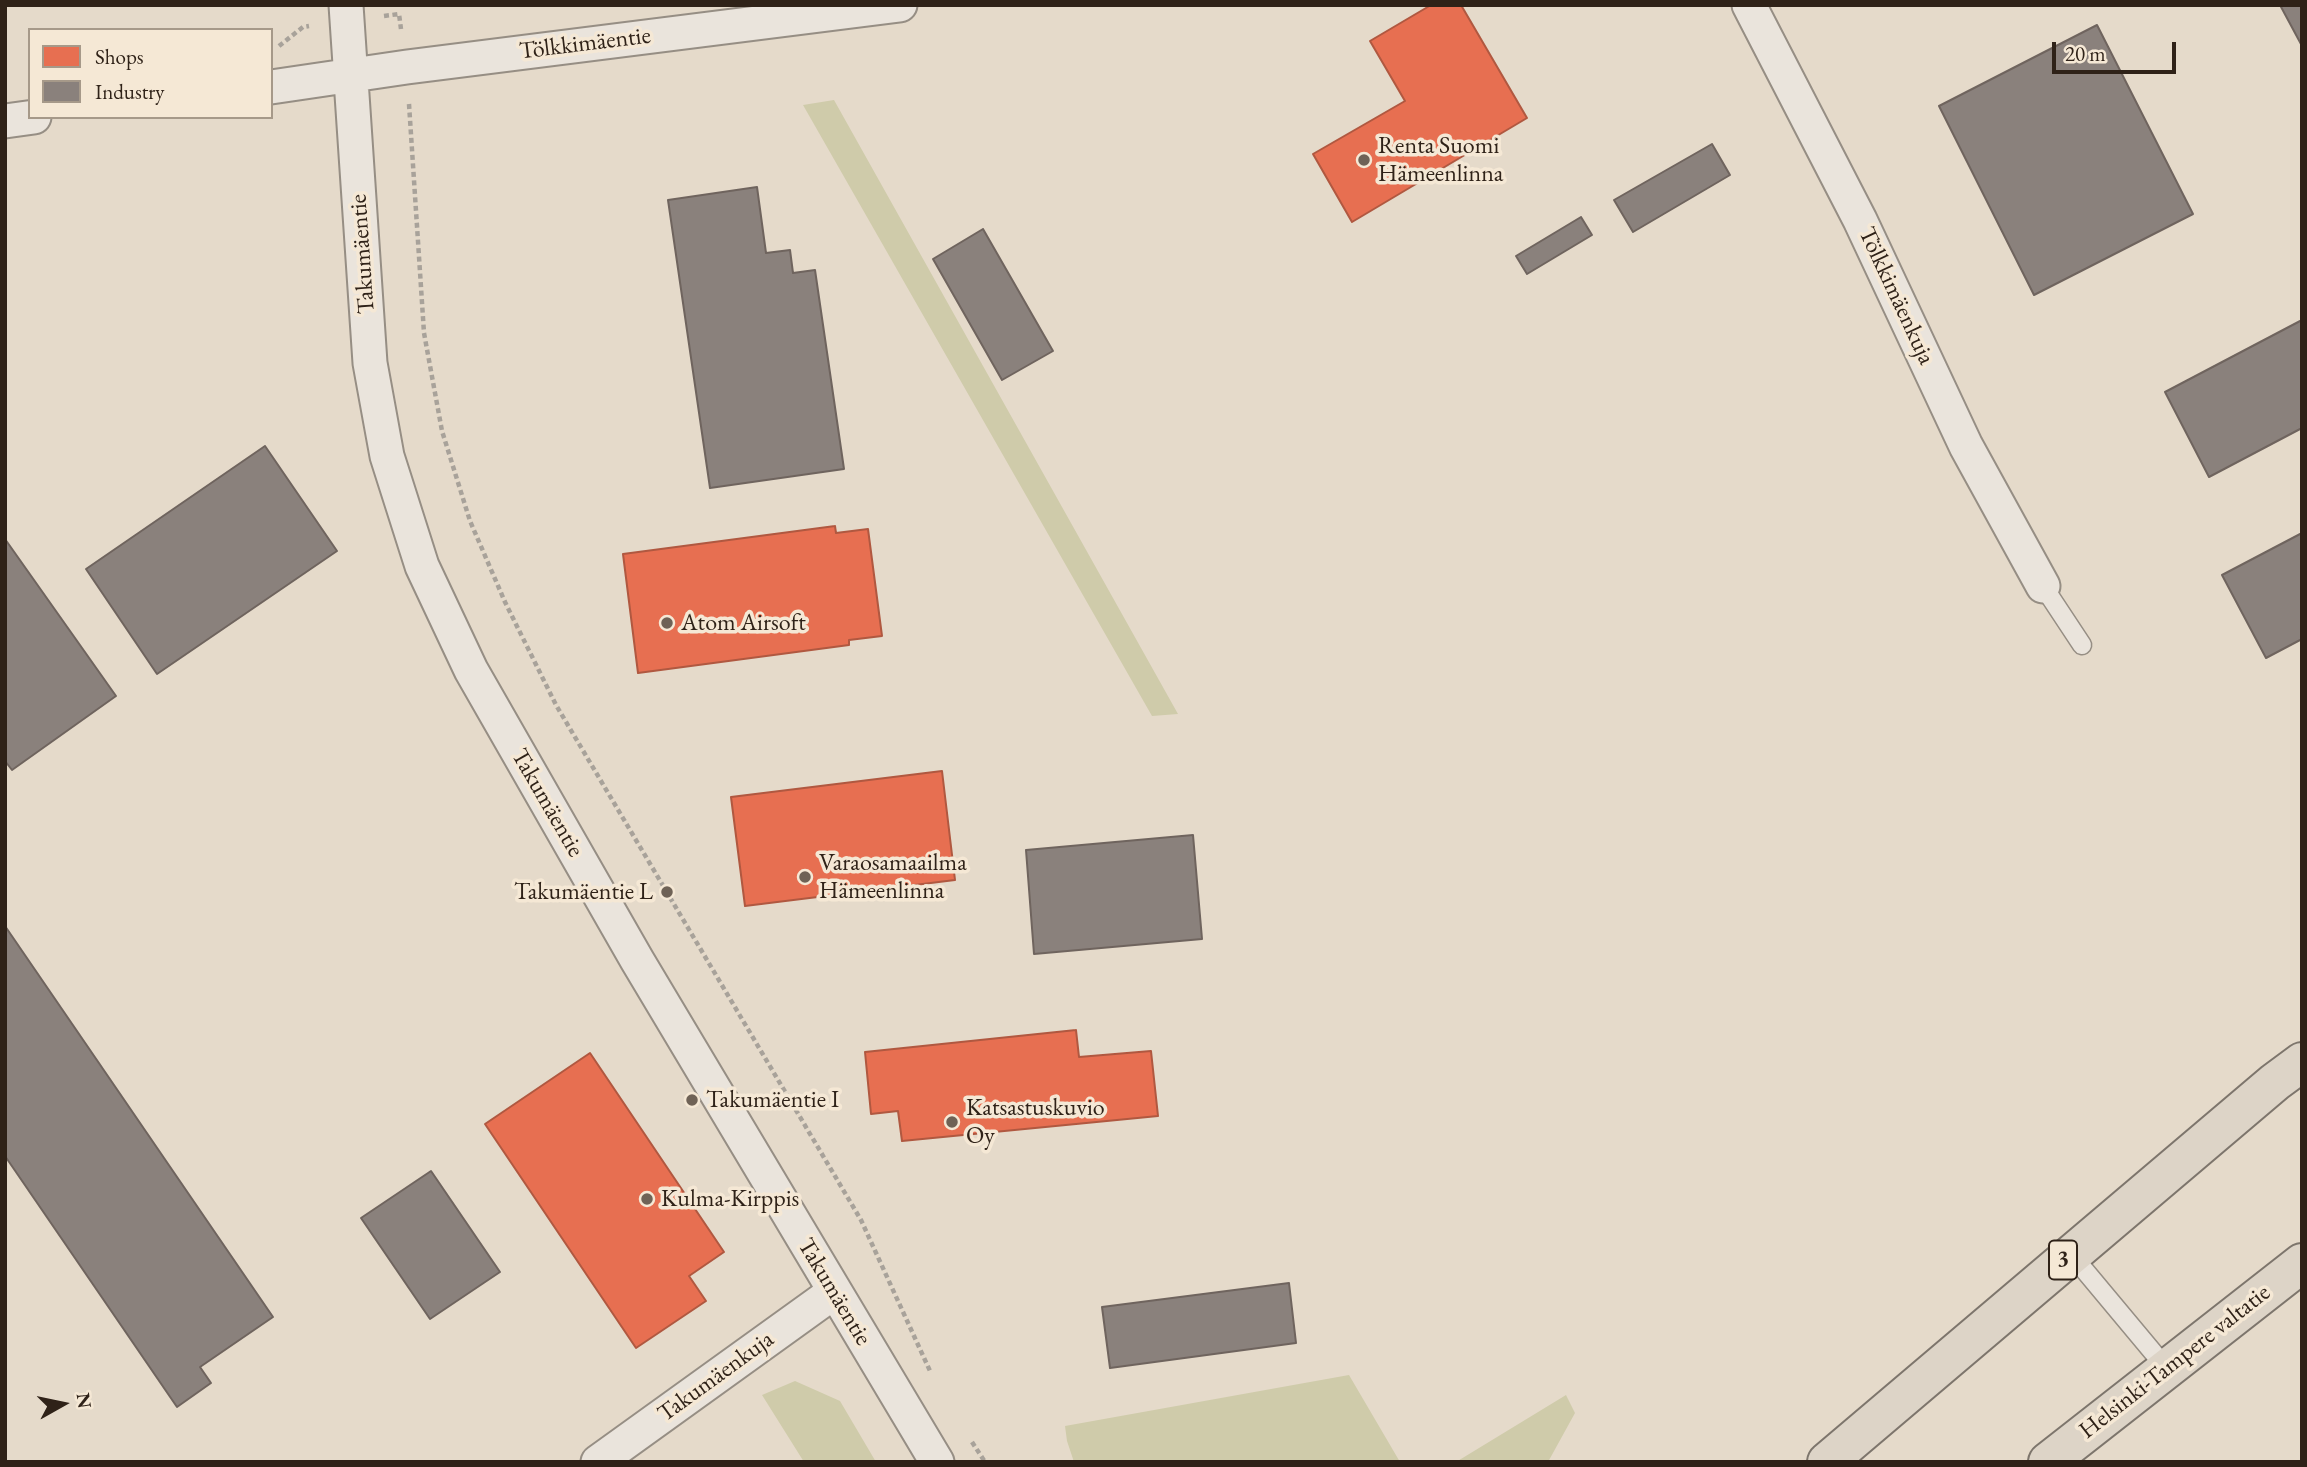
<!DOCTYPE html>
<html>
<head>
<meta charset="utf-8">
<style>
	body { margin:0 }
	#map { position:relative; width:2307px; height:1467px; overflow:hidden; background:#e5daca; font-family:"EB Garamond",serif }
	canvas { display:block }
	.frame { position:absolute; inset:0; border:7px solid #2f2218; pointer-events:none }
	.legend { position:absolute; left:28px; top:28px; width:245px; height:91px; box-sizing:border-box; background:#f5e8d5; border:2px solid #a69989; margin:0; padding:9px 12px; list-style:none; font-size:21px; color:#2f2218 }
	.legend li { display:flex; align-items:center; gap:14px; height:35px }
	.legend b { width:35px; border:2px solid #a69989 }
	.north { position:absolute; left:28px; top:1369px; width:70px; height:70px; -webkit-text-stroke:5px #f5e8d5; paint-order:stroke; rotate:81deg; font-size:19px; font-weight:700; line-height:28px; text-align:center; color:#2f2218 }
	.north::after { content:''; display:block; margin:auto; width:24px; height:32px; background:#2f2218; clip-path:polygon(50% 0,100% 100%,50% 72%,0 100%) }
	.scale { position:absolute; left:2052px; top:42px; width:124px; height:32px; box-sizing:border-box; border:4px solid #2f2218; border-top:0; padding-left:9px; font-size:21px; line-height:24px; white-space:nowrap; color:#2f2218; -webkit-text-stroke:5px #f5e8d5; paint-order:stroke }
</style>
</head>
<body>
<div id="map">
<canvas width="2307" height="1467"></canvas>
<div class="frame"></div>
<ul class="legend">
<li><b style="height:19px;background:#e76f51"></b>Shops</li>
<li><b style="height:19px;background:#8a817c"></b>Industry</li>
</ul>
<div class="north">N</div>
<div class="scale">20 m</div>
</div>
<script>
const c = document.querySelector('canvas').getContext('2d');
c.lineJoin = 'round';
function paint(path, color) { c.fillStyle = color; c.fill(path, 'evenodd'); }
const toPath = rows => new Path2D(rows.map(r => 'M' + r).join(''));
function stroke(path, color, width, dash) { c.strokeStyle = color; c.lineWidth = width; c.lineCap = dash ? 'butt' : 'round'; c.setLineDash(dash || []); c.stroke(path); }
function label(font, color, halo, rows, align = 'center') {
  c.font = font + ' "EB Garamond",serif'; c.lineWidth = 7; c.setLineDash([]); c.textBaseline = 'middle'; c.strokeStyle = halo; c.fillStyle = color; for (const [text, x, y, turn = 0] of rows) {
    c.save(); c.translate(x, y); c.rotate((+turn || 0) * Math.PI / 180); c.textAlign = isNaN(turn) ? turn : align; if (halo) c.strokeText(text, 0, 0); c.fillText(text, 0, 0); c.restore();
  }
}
const green = toPath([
	[834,100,1178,714,1152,716,803,105],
	[1349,1375,1400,1462,1074,1462,1067,1441,1065,1426],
	[795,1381,840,1401,876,1462,804,1462,762,1395],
	[1566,1395,1575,1413,1548,1462,1456,1462]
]);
const shops = toPath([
	[1431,5,1461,5,1527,118,1352,222,1313,154,1405,101,1370,41,1431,5],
	[835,526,836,533,868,529,882,636,849,640,849,645,638,673,623,554,835,526],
	[942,771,955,880,745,906,731,797,942,771],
	[1076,1030,1079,1057,1151,1051,1158,1116,902,1141,898,1111,871,1114,865,1052,1076,1030],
	[590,1053,724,1252,689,1276,706,1301,636,1348,485,1124,590,1053]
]);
const industry = toPath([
	[2280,5,2302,5,2302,46,2280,5],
	[2097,25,2193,214,2034,295,1939,106,2097,25],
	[1712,144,1730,175,1633,232,1614,200,1712,144],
	[757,187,766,253,790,250,793,273,815,270,844,469,710,488,668,200,757,187],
	[1581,217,1592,235,1527,274,1516,256,1581,217],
	[983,229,1053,351,1002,380,933,259,983,229],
	[2302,320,2302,428,2209,477,2165,392,2302,320],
	[265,446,337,551,157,674,86,569,265,446],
	[2302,533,2302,639,2266,658,2222,575,2302,533],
	[5,539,116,696,12,770,5,761,5,539],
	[1193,835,1202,939,1034,954,1026,850,1193,835],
	[5,926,273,1317,200,1367,211,1383,177,1407,5,1156,5,926],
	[431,1171,500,1272,430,1319,361,1218,431,1171],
	[1289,1283,1296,1343,1110,1368,1102,1307,1289,1283]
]);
const path = toPath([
	[384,16,399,14,401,29],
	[279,46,303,27,309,26],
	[409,104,424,333,442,431,470,521,505,602,556,705,861,1220,930,1371],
	[972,1442,985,1462]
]);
const service = toPath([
	[2043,586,2082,645],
	[2071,1254,2167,1369]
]);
const minor = toPath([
	[346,5,370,363,387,456,422,566,471,670,637,960,937,1462],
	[1749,5,1860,220,1966,446,2043,586],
	[271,87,407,67,900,5],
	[5,121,34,117],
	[598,1462,834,1292]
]);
const motorway = toPath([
	[1827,1462,2275,1082,2302,1062],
	[2048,1462,2302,1263]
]);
const markers = [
	[1364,160,7,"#6f6256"],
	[667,623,7,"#6f6256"],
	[805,877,7,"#6f6256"],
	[667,892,7,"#6f6256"],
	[692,1100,7,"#6f6256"],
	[952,1122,7,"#6f6256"],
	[647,1199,7,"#6f6256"]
];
const shields = [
	[2063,1260,28]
];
const shieldNames = [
	["3",2063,1260]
];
const streetNames = [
	["Tölkkimäentie",585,44,-7],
	["Takumäentie",363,254,-94],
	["Tölkkimäenkuja",1896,296,65],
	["Takumäentie",547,803,60],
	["Takumäentie",834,1292,59],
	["Helsinki-Tampere valtatie",2175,1362,-38],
	["Takumäenkuja",716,1377,-36]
];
const poiNames = [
	["Renta Suomi",1378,146],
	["Hämeenlinna",1378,174],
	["Atom Airsoft",681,623],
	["Varaosamaailma",819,863],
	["Hämeenlinna",819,891],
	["Takumäentie L",653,892,"right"],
	["Takumäentie I",706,1100],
	["Katsastuskuvio",966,1108],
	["Oy",966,1136],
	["Kulma-Kirppis",661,1199]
];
paint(green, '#cfcbaa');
paint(shops, '#e76f51');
stroke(shops, '#b05840', 2);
paint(industry, '#8a817c');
stroke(industry, '#6f645e', 2);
stroke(service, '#968e84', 21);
stroke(minor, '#968e84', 37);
stroke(motorway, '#7d756c', 42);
stroke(path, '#a8a29a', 4.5, [5, 3.5]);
stroke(service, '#eae4dc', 18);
stroke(minor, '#eae4dc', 33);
stroke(motorway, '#ddd4c7', 38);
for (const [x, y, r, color] of markers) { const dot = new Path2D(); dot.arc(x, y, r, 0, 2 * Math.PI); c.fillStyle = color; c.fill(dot); stroke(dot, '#f5e8d5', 2.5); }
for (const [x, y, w] of shields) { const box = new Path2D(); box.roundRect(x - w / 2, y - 19.5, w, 39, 5); c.fillStyle = '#f5e8d5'; c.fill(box); stroke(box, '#2f2218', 2); }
label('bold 23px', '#2f2218', null, shieldNames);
label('24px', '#2f2218', '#f5e8d5', streetNames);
label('24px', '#2f2218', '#f5e8d5', poiNames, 'left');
</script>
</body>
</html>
